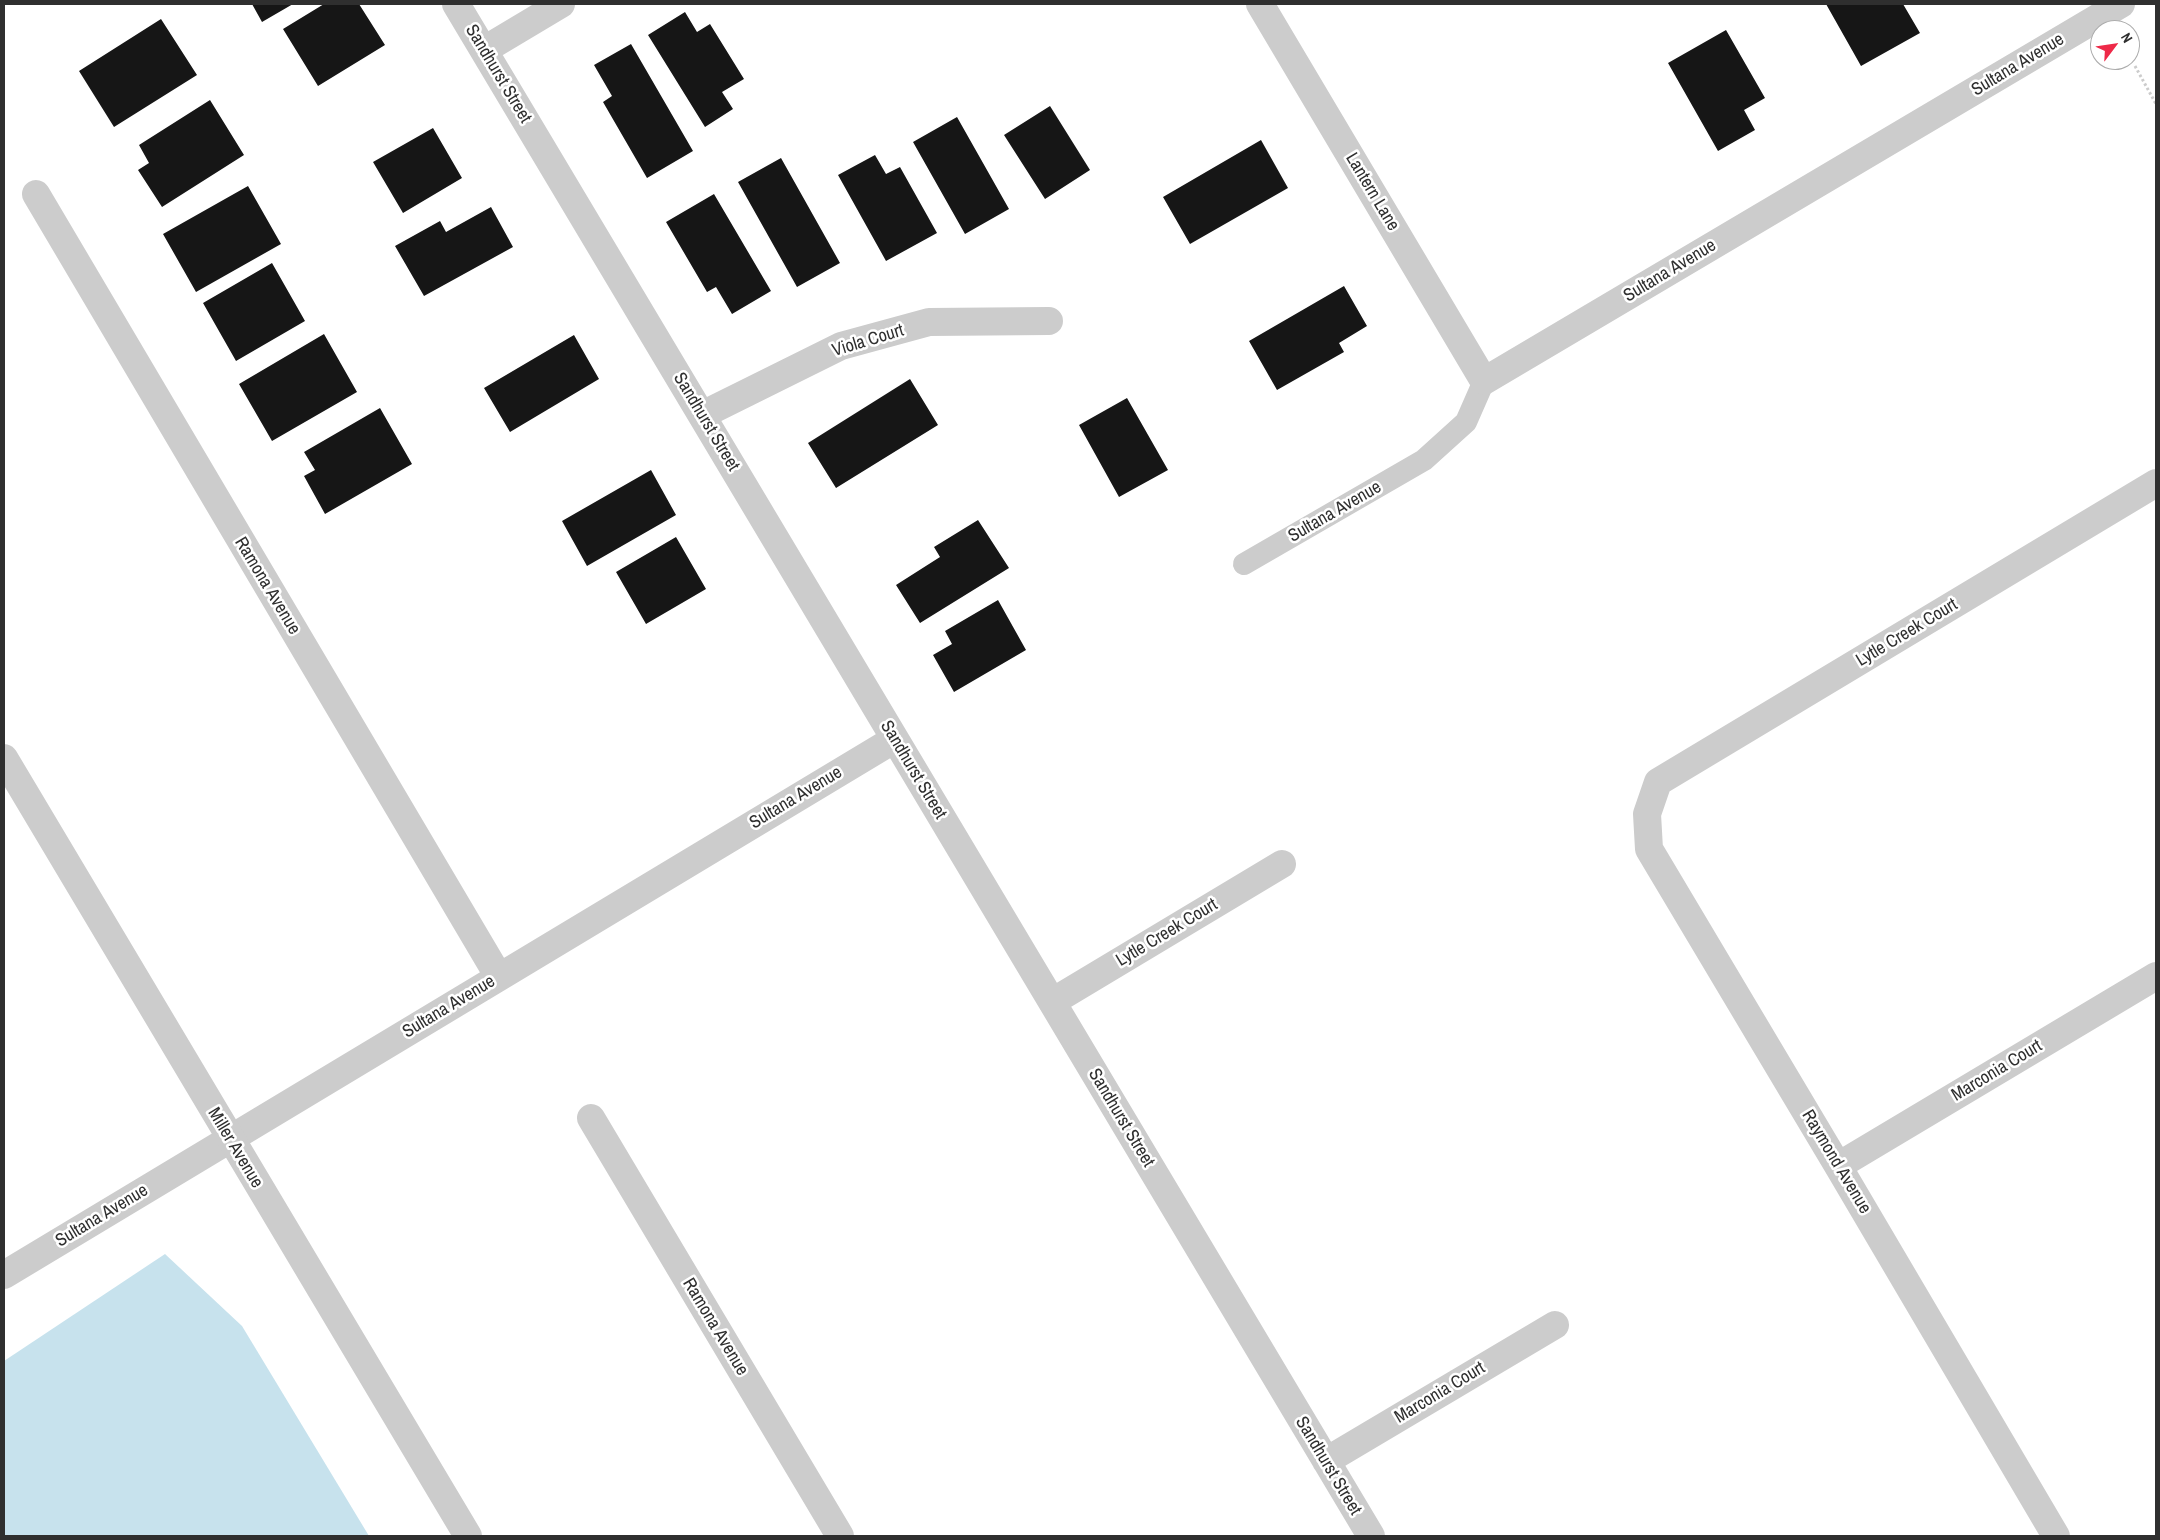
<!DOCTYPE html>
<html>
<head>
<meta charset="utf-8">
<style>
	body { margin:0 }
	#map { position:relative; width:2160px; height:1540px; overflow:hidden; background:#fff; font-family:"Archivo Narrow",sans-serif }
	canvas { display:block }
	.frame { position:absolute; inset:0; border:5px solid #2f2f2f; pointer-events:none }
	.north { position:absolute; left:2090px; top:20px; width:50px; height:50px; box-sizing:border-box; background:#fff; border:1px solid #acacac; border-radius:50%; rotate:59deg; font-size:14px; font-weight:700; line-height:20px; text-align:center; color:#2f2f2f }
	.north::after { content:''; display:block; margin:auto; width:18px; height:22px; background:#ee2948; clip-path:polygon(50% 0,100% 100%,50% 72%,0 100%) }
</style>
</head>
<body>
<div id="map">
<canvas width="2160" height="1540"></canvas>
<div class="frame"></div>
<div class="north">N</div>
</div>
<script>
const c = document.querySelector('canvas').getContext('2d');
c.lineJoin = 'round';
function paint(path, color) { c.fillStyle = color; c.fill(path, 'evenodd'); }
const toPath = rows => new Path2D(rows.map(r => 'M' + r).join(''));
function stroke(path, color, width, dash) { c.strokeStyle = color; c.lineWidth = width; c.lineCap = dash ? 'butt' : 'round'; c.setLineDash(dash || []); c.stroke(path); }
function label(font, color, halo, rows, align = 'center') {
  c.font = font + ' "Archivo Narrow",sans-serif'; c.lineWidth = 5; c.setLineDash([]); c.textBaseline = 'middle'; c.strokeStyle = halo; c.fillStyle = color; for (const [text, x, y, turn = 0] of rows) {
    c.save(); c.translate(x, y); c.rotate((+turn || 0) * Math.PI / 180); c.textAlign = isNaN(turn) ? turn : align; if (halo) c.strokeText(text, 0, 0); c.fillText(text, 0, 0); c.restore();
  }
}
const water = toPath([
	[165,1254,242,1326,369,1536,4,1536,4,1361]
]);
const building = toPath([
	[252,4,293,4,262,22],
	[324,4,359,4,385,45,318,86,283,29],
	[1826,4,1903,4,1920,33,1861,66],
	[685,12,697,32,710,24,744,79,722,92,733,109,705,127,648,35],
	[161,19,197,75,114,127,79,71],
	[1726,30,1765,98,1744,110,1755,130,1718,151,1668,63],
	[631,44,693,151,647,178,603,102,612,96,594,65],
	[210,100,244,155,162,207,138,170,149,163,139,145],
	[1050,106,1090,170,1045,199,1004,135],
	[957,117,1009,209,965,234,913,142],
	[433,128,462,178,403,213,373,162],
	[1261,140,1288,188,1190,244,1163,197],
	[875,155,886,174,900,167,937,233,886,261,838,175],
	[781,158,840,263,797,287,738,182],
	[248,186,281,244,196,292,163,234],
	[714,194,771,291,732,314,716,287,707,292,666,222],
	[491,207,513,247,424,296,395,246,440,221,446,232],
	[272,263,305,321,236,361,203,303],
	[1344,286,1367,326,1339,343,1344,352,1277,390,1249,341],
	[324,334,357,392,272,441,239,384],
	[574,335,599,379,510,432,484,388],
	[910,379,938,425,836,488,808,443],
	[1127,398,1168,470,1119,497,1079,425],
	[380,408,412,464,325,514,304,476,315,470,304,452],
	[651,470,676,515,587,566,562,521],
	[978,520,1009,568,920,623,896,585,940,557,934,547],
	[676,537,706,589,646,624,616,572],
	[998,600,1026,650,954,692,933,655,952,644,945,631]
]);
const path = toPath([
	[2135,66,2156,104]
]);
const service = toPath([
	[1244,564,1424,460,1466,422,1484,381]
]);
const minor = toPath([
	[456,4,1371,1536],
	[1260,4,1484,381,2121,4],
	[484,50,561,4],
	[36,194,499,977],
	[702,415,841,346,929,322,1049,321],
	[1052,1002,1282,864],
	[591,1118,840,1536],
	[1838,1166,2156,976],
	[4,1275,895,739],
	[1326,1461,1555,1325],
	[2056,1536,1838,1166,1649,849,1647,814,1658,782,2156,483]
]);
const tertiary = toPath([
	[4,758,468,1536]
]);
const streetNames = [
	["Sultana Avenue",2018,65,-31],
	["Sandhurst Street",498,74,59],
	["Lantern Lane",1372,192,59],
	["Sultana Avenue",1670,271,-31],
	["Viola Court",868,341,-17],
	["Sandhurst Street",706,422,59],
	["Sultana Avenue",1335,512,-30],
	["Ramona Avenue",267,586,59],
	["Lytle Creek Court",1907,633,-31],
	["Sandhurst Street",913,770,59],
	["Sultana Avenue",796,798,-31],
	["Lytle Creek Court",1167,933,-31],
	["Sultana Avenue",449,1007,-31],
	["Marconia Court",1997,1071,-31],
	["Sandhurst Street",1121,1118,59],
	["Miller Avenue",235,1148,59],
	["Raymond Avenue",1836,1162,59],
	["Sultana Avenue",102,1216,-31],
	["Ramona Avenue",715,1327,59],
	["Marconia Court",1440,1393,-31],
	["Sandhurst Street",1328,1466,59]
];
paint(water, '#c7e2ed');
paint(building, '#161616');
stroke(path, '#ccc', 3, [2.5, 2.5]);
stroke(service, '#ccc', 22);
stroke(minor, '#ccc', 28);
stroke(tertiary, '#ccc', 28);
label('18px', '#2f2f2f', '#fff', streetNames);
</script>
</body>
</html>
